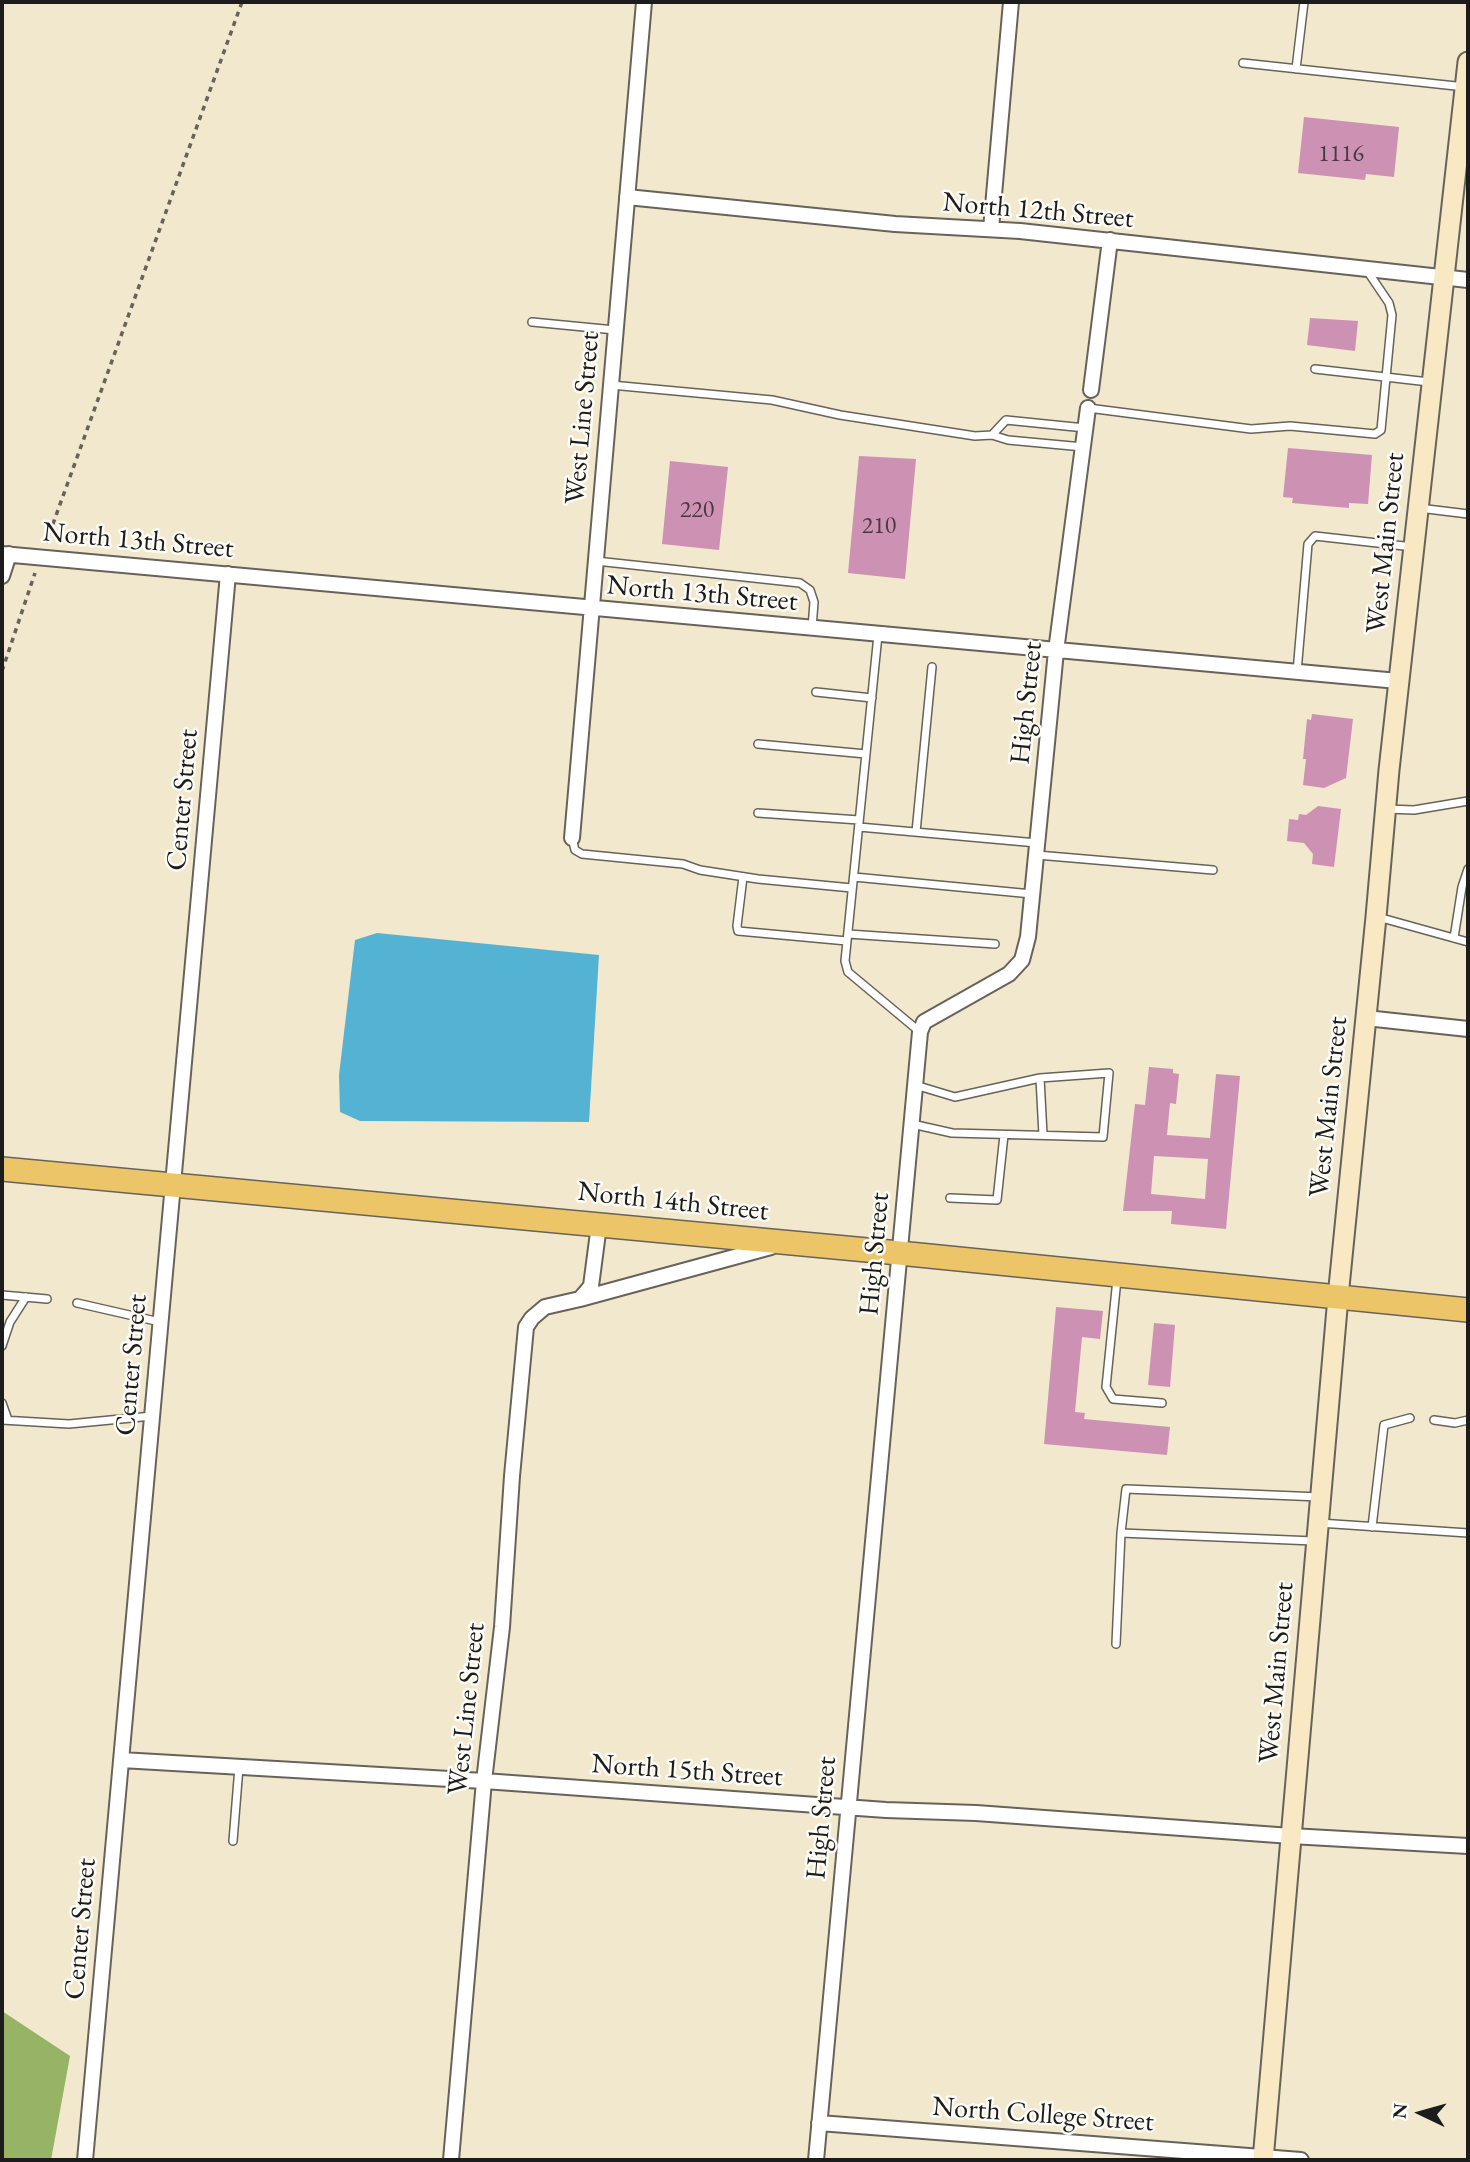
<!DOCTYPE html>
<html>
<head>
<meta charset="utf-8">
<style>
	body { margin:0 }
	#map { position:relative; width:1470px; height:2162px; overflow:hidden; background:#f1e8ce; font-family:"EB Garamond",serif }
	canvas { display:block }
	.frame { position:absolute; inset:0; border:4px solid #1c1c1c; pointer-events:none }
	.north { position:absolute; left:1386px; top:2078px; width:70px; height:70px; -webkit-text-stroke:5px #fdfcf7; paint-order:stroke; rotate:275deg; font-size:19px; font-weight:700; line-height:28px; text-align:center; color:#1c1c1c }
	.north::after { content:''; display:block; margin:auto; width:24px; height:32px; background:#1c1c1c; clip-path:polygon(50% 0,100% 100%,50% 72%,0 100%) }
</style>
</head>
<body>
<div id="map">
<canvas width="1470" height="2162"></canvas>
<div class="frame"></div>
<div class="north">N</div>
</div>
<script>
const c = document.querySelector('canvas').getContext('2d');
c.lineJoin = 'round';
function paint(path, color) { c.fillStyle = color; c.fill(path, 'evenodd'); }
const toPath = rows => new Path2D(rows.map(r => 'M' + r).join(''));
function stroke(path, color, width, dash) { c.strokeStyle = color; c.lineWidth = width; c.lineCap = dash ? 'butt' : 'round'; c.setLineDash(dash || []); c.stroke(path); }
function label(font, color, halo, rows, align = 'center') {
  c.font = font + ' "EB Garamond",serif'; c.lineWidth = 5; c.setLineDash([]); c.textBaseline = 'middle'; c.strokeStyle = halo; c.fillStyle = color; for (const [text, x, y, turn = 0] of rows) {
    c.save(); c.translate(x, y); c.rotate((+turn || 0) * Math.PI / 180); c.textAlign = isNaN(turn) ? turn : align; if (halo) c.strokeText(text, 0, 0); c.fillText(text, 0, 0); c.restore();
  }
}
const forest = toPath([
	[2,2011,70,2056,51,2160,2,2160]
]);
const water = toPath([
	[377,933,599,955,589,1122,360,1121,340,1112,339,1075,355,940]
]);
const building = toPath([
	[1304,117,1399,127,1394,177,1366,174,1365,180,1298,173],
	[1310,318,1358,321,1355,351,1307,345],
	[1288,448,1372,455,1368,504,1349,503,1349,508,1325,506,1292,503,1293,498,1283,497],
	[859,456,916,459,905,579,848,573],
	[670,461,728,467,719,550,662,544],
	[1312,714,1353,719,1346,778,1324,788,1303,785,1306,759,1303,759,1307,719,1311,720],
	[1318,806,1341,809,1334,867,1312,864,1313,854,1304,843,1287,841,1289,819,1298,820,1299,814,1306,815],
	[1149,1067,1173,1069,1173,1073,1179,1074,1176,1104,1170,1103,1167,1135,1210,1138,1216,1074,1240,1076,1226,1229,1171,1224,1172,1211,1123,1211,1135,1104,1145,1105],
	[1154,1156,1208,1159,1205,1199,1151,1194],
	[1056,1307,1103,1311,1100,1339,1082,1337,1075,1412,1085,1413,1084,1419,1170,1427,1167,1455,1044,1444],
	[1154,1323,1175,1325,1170,1387,1148,1385]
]);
const path = toPath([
	[46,543,242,2],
	[2,671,35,573]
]);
const service = toPath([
	[1243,63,1465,87],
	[1296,69,1304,2],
	[532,322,615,330],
	[1315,369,1429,382],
	[611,385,772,400,840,415,975,436,992,435,1008,440,1083,447],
	[1088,408,1251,429,1290,426,1375,434,1381,430,1392,315,1389,303,1366,269],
	[992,435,1006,420,1085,428],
	[1419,508,1468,514],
	[596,561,800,583,810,590,814,602,812,628],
	[878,635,845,961,848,972,920,1032],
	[1297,672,1308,544,1315,536,1413,547],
	[816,692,872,698],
	[758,744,866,754],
	[1386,809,1414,810,1468,801],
	[758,813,859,820],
	[859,827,1037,843],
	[916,832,932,667],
	[572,838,575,850,582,854,683,864,700,870,758,879,852,888],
	[1037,855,1213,870],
	[743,877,737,926,738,931,847,941],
	[854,877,1032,894],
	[1378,917,1468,942],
	[848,934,995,944],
	[1454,938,1462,887,1468,869],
	[1040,1078,1043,1135],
	[912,1124,952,1133,1103,1137,1109,1073,1040,1078,955,1097,915,1085],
	[950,1198,997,1200,1004,1135],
	[1117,1279,1106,1387,1113,1399,1162,1403],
	[2,1295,47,1299],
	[77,1303,160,1322],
	[2,1346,10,1322,26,1297],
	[2,1403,8,1420],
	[2,1420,69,1424,152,1416],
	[1434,1420,1455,1423,1468,1420],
	[1319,1523,1468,1533],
	[1372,1527,1384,1425,1410,1418],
	[1314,1541,1121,1533,1126,1489,1320,1497],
	[1116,1644,1121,1533],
	[233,1841,239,1767]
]);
const minor = toPath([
	[627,197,895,224,1020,231,1468,280],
	[991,229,1011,2],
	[1091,390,1110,240],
	[2,554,1398,681],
	[2,576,9,554],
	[572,838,644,2],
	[1366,1018,1468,1029],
	[580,1299,771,1247],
	[121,1760,484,1781,886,1810,976,1813,1291,1836,1468,1846],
	[819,2123,1301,2160],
	[85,2160,228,574],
	[451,2160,484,1781,502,1627,512,1476,526,1327,532,1318,545,1307,580,1299,591,1286,599,1225],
	[816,2160,920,1032,924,1022,1009,974,1022,960,1028,937,1056,651,1088,408]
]);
const secondary = toPath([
	[1263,2160,1338,1297,1376,917,1389,770,1468,62]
]);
const trunk = toPath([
	[2,1169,899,1253,1468,1310]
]);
const numberNames = [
	["1116",1341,154],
	["220",697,510],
	["210",879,526]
];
const streetNames = [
	["North 12th Street",1038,211,5],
	["West Line Street",583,418,-85],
	["North 13th Street",138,541,5],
	["West Main Street",1386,543,-84],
	["North 13th Street",702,594,5],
	["High Street",1027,703,-84],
	["Center Street",183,800,-85],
	["West Main Street",1329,1107,-84],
	["North 14th Street",673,1202,6],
	["High Street",875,1254,-85],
	["Center Street",132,1365,-85],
	["West Main Street",1277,1673,-85],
	["West Line Street",467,1709,-84],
	["North 15th Street",687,1771,4],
	["High Street",822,1818,-85],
	["Center Street",81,1929,-85],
	["North College Street",1043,2115,4]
];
paint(forest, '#96b366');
paint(water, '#54b3d2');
paint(building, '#cd91b4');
stroke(service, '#67635a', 10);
stroke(minor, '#67635a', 18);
stroke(secondary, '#67635a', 23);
stroke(trunk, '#67635a', 26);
stroke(path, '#67635a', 3.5, [5, 5]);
stroke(service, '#fff', 7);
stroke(minor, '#fff', 14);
stroke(secondary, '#f8e8c3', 19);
stroke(trunk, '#edc569', 23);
label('24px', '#483942', null, numberNames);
label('28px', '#1c1c1c', '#fdfcf7', streetNames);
</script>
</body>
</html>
